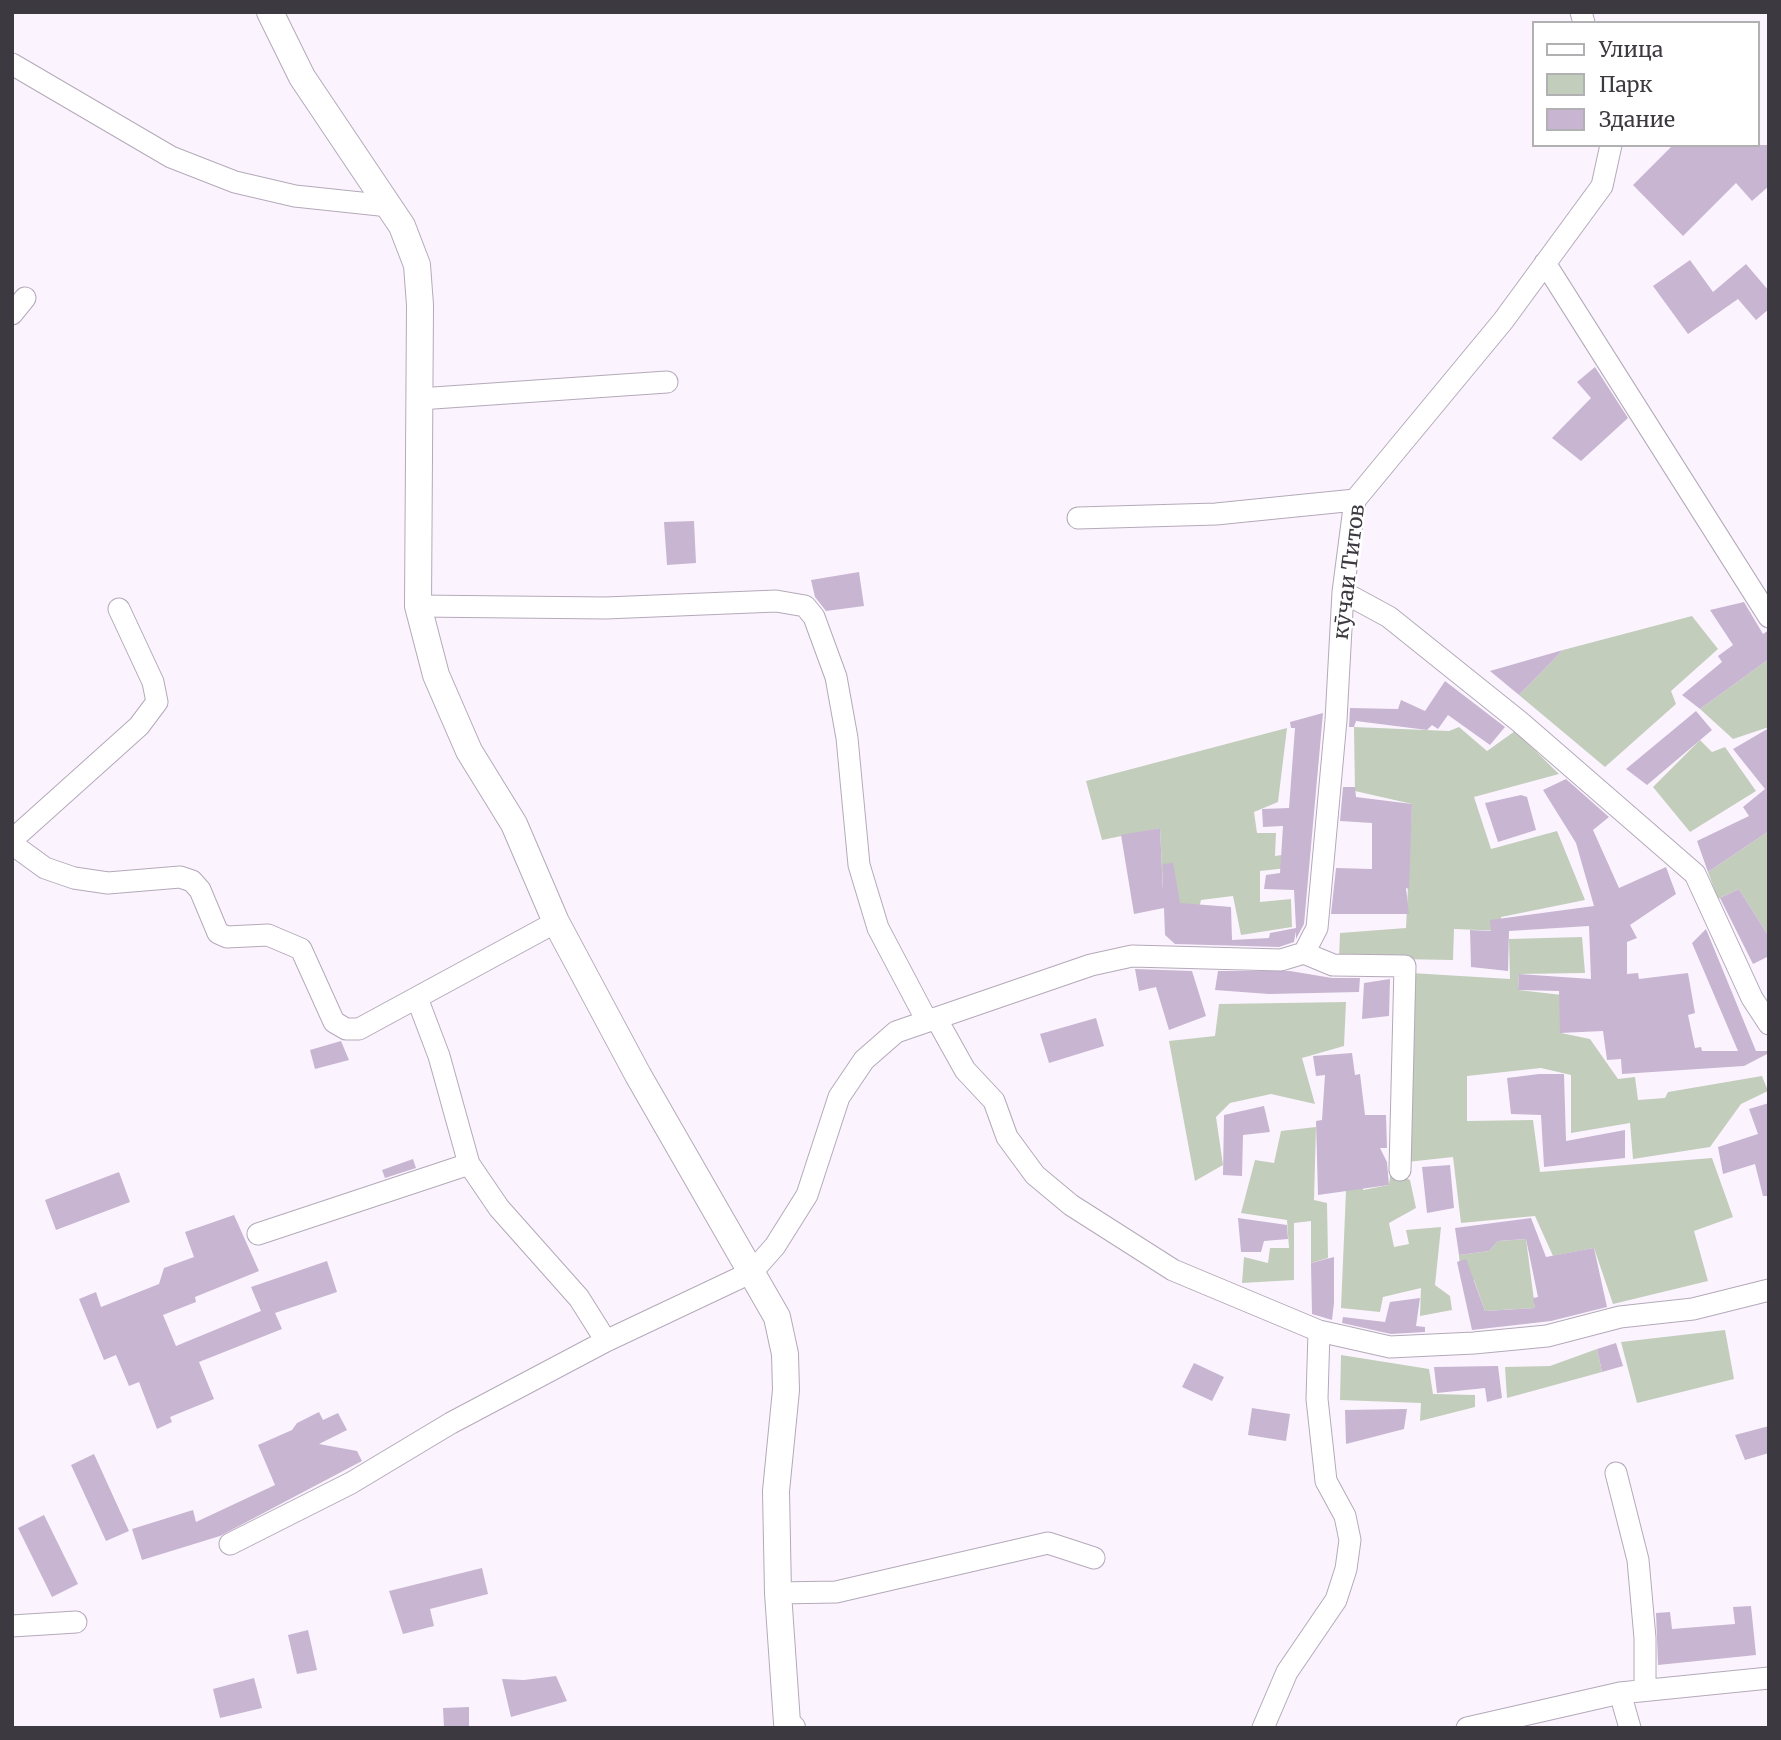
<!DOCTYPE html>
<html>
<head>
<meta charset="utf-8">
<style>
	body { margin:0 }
	#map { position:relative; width:1781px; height:1740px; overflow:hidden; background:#fbf4ff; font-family:Merriweather,serif }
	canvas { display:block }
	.frame { position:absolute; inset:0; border:14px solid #3d3940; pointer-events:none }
	.legend { position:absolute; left:1532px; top:21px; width:228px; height:126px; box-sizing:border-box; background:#fff; border:2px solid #b1b0b3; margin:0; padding:9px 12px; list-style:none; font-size:21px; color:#3d3940 }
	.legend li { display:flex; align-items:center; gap:14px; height:35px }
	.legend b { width:35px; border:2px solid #b1b0b3 }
</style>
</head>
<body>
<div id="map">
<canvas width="1781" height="1740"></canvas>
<div class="frame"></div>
<ul class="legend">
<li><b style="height:9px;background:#fff"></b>Улица</li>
<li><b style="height:19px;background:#c3cdbb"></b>Парк</li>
<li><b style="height:19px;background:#c8b5d1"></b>Здание</li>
</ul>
</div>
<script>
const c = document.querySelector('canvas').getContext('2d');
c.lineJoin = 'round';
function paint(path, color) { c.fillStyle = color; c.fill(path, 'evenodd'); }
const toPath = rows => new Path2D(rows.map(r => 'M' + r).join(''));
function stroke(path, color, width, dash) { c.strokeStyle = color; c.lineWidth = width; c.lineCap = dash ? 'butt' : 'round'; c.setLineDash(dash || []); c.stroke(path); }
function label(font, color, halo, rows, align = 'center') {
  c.font = font + ' Merriweather,serif'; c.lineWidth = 5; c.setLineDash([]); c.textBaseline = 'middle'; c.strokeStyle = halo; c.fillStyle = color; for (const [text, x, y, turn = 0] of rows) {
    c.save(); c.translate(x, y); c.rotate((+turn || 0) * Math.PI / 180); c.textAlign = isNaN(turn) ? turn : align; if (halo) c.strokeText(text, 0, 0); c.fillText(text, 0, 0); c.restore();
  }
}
const green = toPath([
	[1692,616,1718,649,1671,691,1676,704,1605,767,1519,695,1563,650],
	[1769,659,1769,727,1733,739,1700,709],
	[1354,727,1449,731,1459,727,1487,751,1515,731,1559,774,1474,797,1491,849,1557,831,1585,900,1501,917,1503,931,1454,929,1453,960,1339,958,1340,933,1406,928,1412,804,1355,791],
	[1287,728,1278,802,1254,812,1257,833,1276,833,1275,856,1289,854,1287,868,1260,871,1260,902,1291,899,1292,927,1241,935,1233,896,1201,900,1197,917,1163,891,1160,828,1102,840,1086,781],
	[1700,740,1712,752,1725,747,1756,791,1690,832,1653,787],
	[1769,831,1769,937,1739,889,1718,899,1708,872],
	[1582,937,1585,973,1519,974,1518,990,1589,998,1561,1033,1590,1039,1618,1079,1635,1077,1638,1100,1665,1098,1668,1092,1762,1076,1768,1091,1741,1104,1710,1147,1633,1159,1630,1123,1571,1133,1571,1075,1541,1068,1467,1076,1467,1121,1533,1120,1540,1172,1712,1158,1733,1217,1694,1231,1708,1281,1613,1304,1594,1248,1553,1256,1535,1216,1461,1223,1453,1157,1407,1162,1411,973,1510,979,1509,939],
	[1346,1002,1344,1046,1302,1058,1315,1104,1271,1094,1230,1103,1216,1117,1223,1165,1195,1181,1169,1041,1215,1036,1219,1004],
	[1344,1126,1366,1169,1363,1190,1389,1185,1391,1170,1410,1180,1416,1208,1389,1223,1394,1247,1409,1244,1406,1230,1441,1227,1435,1285,1450,1296,1452,1310,1420,1316,1421,1288,1383,1297,1380,1312,1341,1308,1346,1191],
	[1316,1127,1314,1200,1327,1203,1328,1258,1311,1263,1311,1221,1294,1223,1294,1280,1242,1283,1244,1257,1268,1263,1270,1248,1289,1248,1287,1220,1241,1213,1255,1160,1274,1163,1281,1131],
	[1526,1239,1535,1308,1485,1311,1474,1280,1461,1280,1459,1255,1489,1251,1498,1241],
	[1725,1330,1734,1379,1637,1403,1621,1342],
	[1597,1349,1602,1372,1507,1398,1505,1367,1550,1366],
	[1341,1355,1429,1369,1433,1394,1475,1395,1475,1407,1420,1421,1421,1403,1340,1400]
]);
const building = toPath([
	[1673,145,1769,145,1769,186,1752,201,1736,183,1683,236,1633,185],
	[1690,260,1713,292,1746,264,1769,291,1769,309,1756,320,1738,299,1688,334,1653,286],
	[1595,367,1628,418,1581,461,1552,438,1591,398,1577,382],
	[694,521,696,563,667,565,664,522],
	[859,572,864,606,826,611,815,597,811,580],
	[1744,602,1763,634,1769,630,1769,659,1700,709,1682,695,1722,662,1718,656,1733,645,1710,610],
	[1563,650,1519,695,1490,671],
	[1445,681,1505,727,1490,745,1448,715,1438,729,1432,725,1427,730,1356,721,1354,727,1349,727,1350,708,1398,709,1401,700,1425,711],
	[1696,711,1712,730,1647,785,1626,769],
	[1323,713,1304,924,1296,939,1296,931,1294,942,1279,947,1175,944,1165,935,1164,908,1134,914,1121,835,1160,828,1163,891,1163,864,1173,863,1180,903,1231,907,1232,940,1269,938,1270,933,1296,928,1294,890,1264,889,1266,875,1280,873,1283,826,1263,827,1262,809,1289,808,1295,728,1291,728,1290,722],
	[1769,728,1769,831,1708,872,1697,841,1749,816,1743,807,1765,789,1733,749],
	[1566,779,1609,817,1593,830,1619,888,1666,867,1676,894,1630,925,1637,938,1627,942,1627,974,1638,973,1639,979,1688,973,1695,1013,1688,1015,1695,1048,1701,1047,1702,1051,1738,1051,1692,943,1706,929,1756,1051,1769,1051,1769,1053,1744,1066,1622,1074,1621,1059,1607,1060,1603,1031,1560,1033,1559,991,1518,990,1519,974,1591,979,1589,926,1509,931,1508,971,1471,967,1470,930,1491,931,1490,920,1594,906,1576,843,1543,790],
	[1343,787,1355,787,1356,797,1412,804,1409,889,1406,888,1409,914,1331,914,1336,868,1372,869,1372,823,1340,821],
	[1521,795,1527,797,1536,830,1498,842,1485,803],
	[1739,889,1769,937,1769,956,1753,964,1720,898],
	[1135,969,1192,971,1206,1016,1169,1030,1156,987,1139,991],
	[1218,971,1290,971,1332,978,1360,978,1359,992,1269,994,1215,990],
	[1390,979,1389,1016,1362,1019,1364,983],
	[1096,1018,1104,1046,1049,1063,1040,1034],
	[341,1041,349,1060,315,1069,310,1050],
	[1352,1053,1355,1075,1360,1074,1365,1115,1386,1115,1387,1148,1380,1148,1387,1162,1389,1185,1318,1195,1316,1121,1322,1120,1325,1075,1316,1076,1313,1056],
	[1539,1074,1564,1074,1566,1141,1625,1130,1625,1158,1544,1167,1541,1115,1511,1114,1507,1078],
	[1769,1103,1769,1196,1763,1196,1755,1164,1723,1174,1718,1147,1758,1134,1749,1109],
	[1264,1106,1270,1132,1243,1135,1242,1176,1223,1175,1224,1115],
	[413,1159,416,1168,385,1178,382,1170],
	[1450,1165,1454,1208,1427,1213,1422,1167],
	[119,1172,130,1202,56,1230,45,1200],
	[234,1215,259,1271,195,1297,196,1302,163,1315,176,1346,261,1311,251,1287,327,1261,337,1292,275,1313,282,1329,199,1362,214,1399,170,1417,172,1422,157,1429,139,1382,129,1386,116,1355,104,1360,79,1299,96,1292,101,1307,159,1284,164,1268,194,1257,185,1232],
	[1238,1218,1287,1225,1288,1239,1264,1241,1261,1252,1241,1252],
	[1531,1218,1546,1257,1594,1248,1607,1307,1551,1321,1472,1330,1457,1262,1466,1259,1485,1311,1535,1308,1533,1298,1538,1297,1526,1239,1498,1241,1489,1251,1459,1255,1455,1228],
	[1334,1257,1334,1303,1332,1320,1312,1314,1311,1263],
	[1420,1298,1416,1326,1425,1327,1425,1332,1391,1334,1342,1323,1343,1317,1385,1322,1390,1302],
	[1616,1343,1623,1366,1602,1372,1597,1349],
	[1194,1363,1224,1377,1212,1401,1182,1387],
	[1498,1366,1502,1398,1487,1402,1485,1388,1437,1393,1434,1367],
	[1252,1408,1290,1414,1286,1441,1248,1435],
	[1407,1409,1404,1429,1346,1444,1345,1410],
	[319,1412,323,1420,338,1413,347,1430,319,1444,357,1451,362,1461,220,1536,142,1560,132,1529,193,1510,196,1522,275,1485,258,1445,292,1430,297,1423],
	[1769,1426,1769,1453,1745,1460,1735,1435],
	[94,1454,129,1531,106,1541,71,1465],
	[44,1515,78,1584,52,1597,18,1528],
	[482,1568,488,1594,430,1609,434,1626,403,1634,389,1591],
	[1751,1606,1756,1655,1658,1665,1656,1613,1670,1612,1672,1629,1735,1624,1733,1607],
	[308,1630,317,1670,297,1674,288,1635],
	[556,1676,567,1701,511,1717,502,1679,524,1680],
	[254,1678,262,1708,220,1718,213,1689],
	[469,1707,469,1728,444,1728,443,1708]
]);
const minor = toPath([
	[1581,12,1584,23],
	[12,64,171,157,235,182,295,196,389,206],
	[1545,263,1769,617],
	[12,314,25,298],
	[419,399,667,382],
	[1078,518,1216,514,1355,500],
	[1343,592,1389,617,1520,722,1695,874,1752,998,1769,1024],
	[418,606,606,608,776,601,805,606,814,617,836,677,847,738,859,865,878,928,927,1021],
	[12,840,139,726,157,702,153,682,119,609],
	[12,844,45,868,74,878,108,883,180,877,192,881,200,890,218,933,227,937,268,935,301,949,334,1022,346,1029,359,1029,556,922],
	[1304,953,1317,928,1336,720,1343,592,1355,500,1503,321,1602,186,1611,145],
	[417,998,439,1056,469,1164,499,1208,579,1298,606,1341],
	[936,1018,965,1070,994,1101,1007,1137,1035,1175,1071,1205,1173,1270,1319,1331,1390,1347,1474,1343,1547,1336,1620,1317,1693,1309,1769,1290],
	[258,1234,469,1164],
	[1616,1473,1638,1560,1645,1638,1645,1690],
	[230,1544,351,1483,451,1423,606,1341,752,1272,775,1246,807,1195,839,1097,864,1060,896,1032,1091,965,1132,956,1281,960,1304,953,1333,965,1405,966,1400,1170],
	[778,1593,836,1592,1048,1543,1094,1558],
	[12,1626,76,1622],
	[1620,1693,1630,1728],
	[1263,1728,1287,1672,1336,1600,1346,1569,1350,1540,1345,1516,1326,1481,1317,1399,1319,1331],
	[1467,1728,1620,1693,1769,1678]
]);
const tertiary = toPath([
	[270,12,302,77,402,226,417,265,420,305,418,606,436,675,469,751,514,824,556,922,638,1075,777,1317,785,1354,786,1390,776,1491,778,1593,787,1723,792,1728]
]);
const streetNames = [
	["кӯчаи Титов",1350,572,-83]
];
paint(green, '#c3cdbb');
paint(building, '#c8b5d1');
stroke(minor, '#b4a9b9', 23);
stroke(tertiary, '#b4a9b9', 28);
stroke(minor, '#fff', 21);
stroke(tertiary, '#fff', 26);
label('21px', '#3d3940', '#fff', streetNames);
</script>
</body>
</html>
